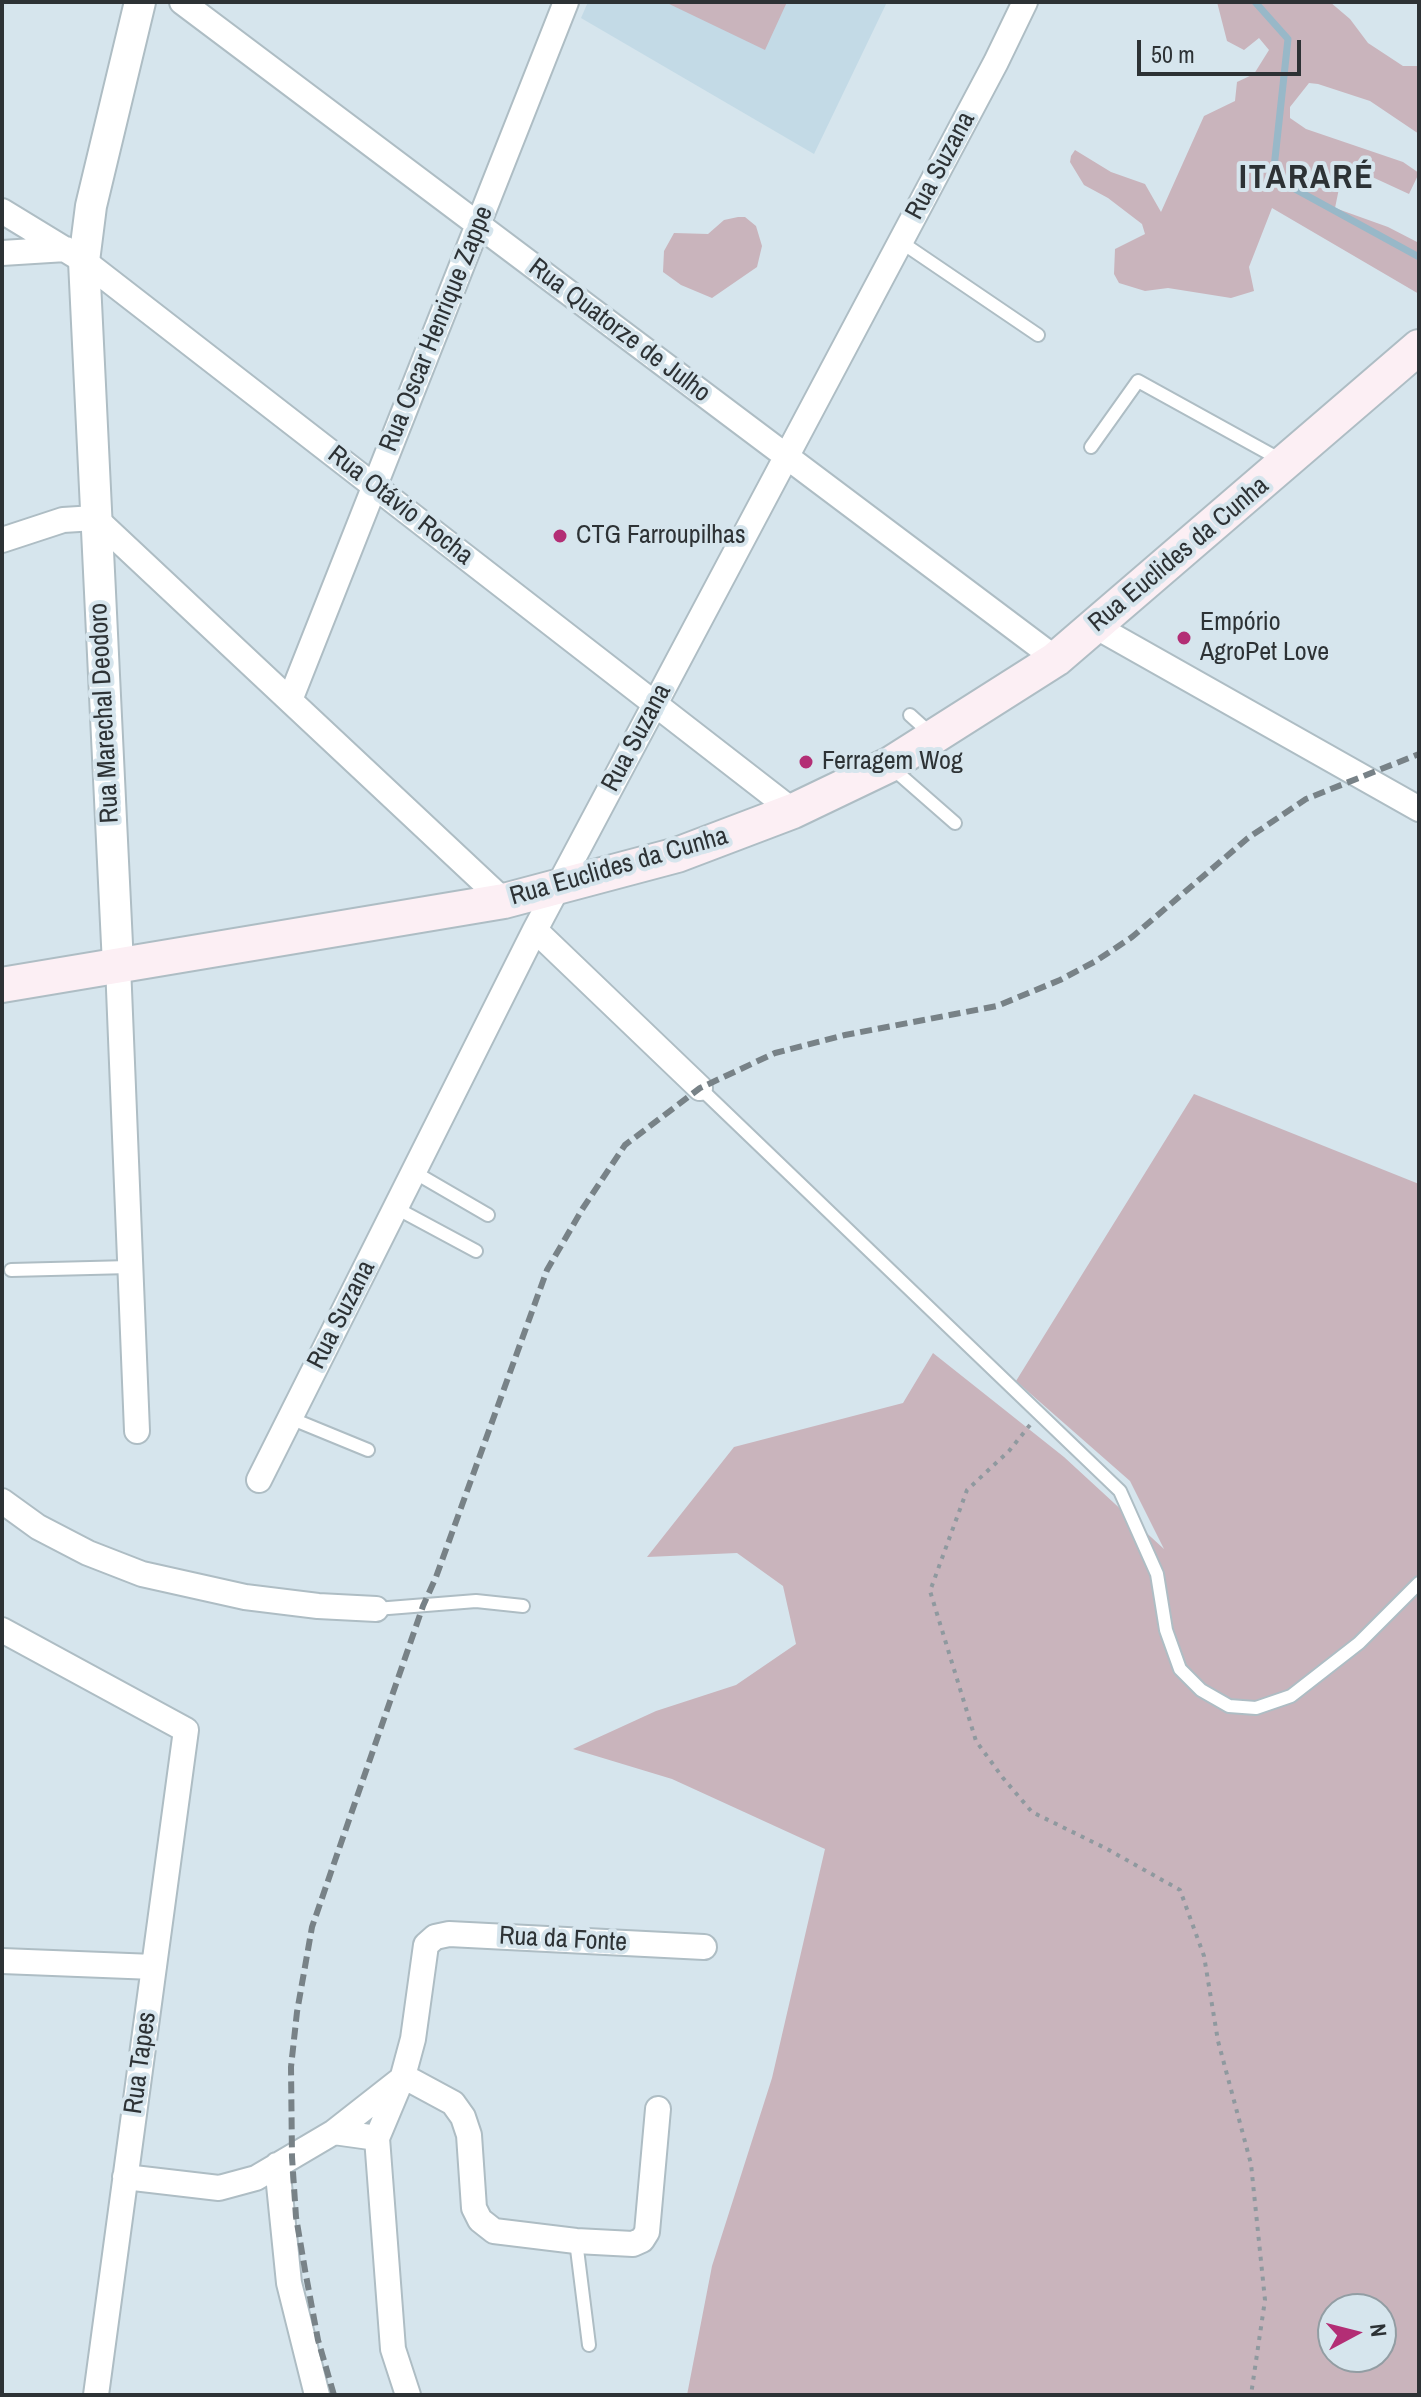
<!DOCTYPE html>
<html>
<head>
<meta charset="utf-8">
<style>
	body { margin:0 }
	#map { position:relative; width:1421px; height:2397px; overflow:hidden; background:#d6e5ed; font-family:"Archivo Narrow",sans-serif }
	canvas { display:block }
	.frame { position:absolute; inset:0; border:4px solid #2d3235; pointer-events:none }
	.north { position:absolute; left:1317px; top:2293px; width:80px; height:80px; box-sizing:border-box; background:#d6e5ed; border:2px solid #929da3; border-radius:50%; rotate:83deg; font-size:22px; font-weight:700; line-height:32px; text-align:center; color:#2d3235 }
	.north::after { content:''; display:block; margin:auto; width:28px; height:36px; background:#b32e75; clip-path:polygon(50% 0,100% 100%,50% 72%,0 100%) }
	.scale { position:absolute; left:1137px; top:40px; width:164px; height:36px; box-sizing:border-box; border:4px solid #2d3235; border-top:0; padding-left:10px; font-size:24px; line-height:28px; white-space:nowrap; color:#2d3235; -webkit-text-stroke:6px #d6e5ed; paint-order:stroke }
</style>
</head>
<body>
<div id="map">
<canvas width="1421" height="2397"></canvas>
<div class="frame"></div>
<div class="north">N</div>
<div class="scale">50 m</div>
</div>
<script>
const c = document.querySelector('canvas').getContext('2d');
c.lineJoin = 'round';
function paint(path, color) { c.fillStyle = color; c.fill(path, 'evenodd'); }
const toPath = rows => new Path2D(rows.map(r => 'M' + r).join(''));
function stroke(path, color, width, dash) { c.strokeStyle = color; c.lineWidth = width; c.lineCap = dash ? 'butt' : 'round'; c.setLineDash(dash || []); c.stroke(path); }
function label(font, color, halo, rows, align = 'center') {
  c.font = font + ' "Archivo Narrow",sans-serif'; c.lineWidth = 8; c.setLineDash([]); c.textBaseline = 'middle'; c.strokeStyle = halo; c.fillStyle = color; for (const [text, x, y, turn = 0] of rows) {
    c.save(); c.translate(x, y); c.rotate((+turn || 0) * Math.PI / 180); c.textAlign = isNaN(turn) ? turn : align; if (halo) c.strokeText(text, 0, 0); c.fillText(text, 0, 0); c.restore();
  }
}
const built = toPath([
	[588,2,887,2,814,154,581,18]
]);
const green = toPath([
	[665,2,787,2,765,50],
	[1217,2,1330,2,1350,19,1368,43,1403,66,1419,66,1419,134,1370,101,1318,84,1309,83,1290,107,1290,118,1306,129,1403,162,1419,173,1409,194,1344,164,1335,208,1388,227,1419,243,1419,294,1272,208,1249,267,1254,291,1231,298,1168,288,1145,291,1119,283,1114,274,1115,249,1145,234,1142,224,1108,198,1084,185,1070,162,1071,156,1075,150,1111,172,1145,184,1161,212,1204,116,1235,101,1237,82,1254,74,1269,50,1259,38,1244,50,1227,41],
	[738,217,745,217,756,226,762,246,757,267,712,298,681,285,663,272,664,251,674,233,708,234,724,220],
	[1194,1094,1419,1184,1419,2395,687,2395,712,2266,772,2078,825,1849,672,1779,573,1749,656,1711,736,1685,796,1644,783,1586,737,1553,647,1557,734,1447,903,1403,933,1353,1064,1457,1164,1549,1130,1481,1016,1381],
	[1333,2309,1381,2309,1381,2357,1333,2357]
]);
const stream = toPath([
	[1255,2,1288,39,1273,177,1419,257]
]);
const path = toPath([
	[1030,1425,1009,1451,967,1490,930,1591,976,1741,1003,1778,1032,1812,1107,1849,1180,1890,1204,1956,1218,2041,1251,2164,1265,2300,1251,2395]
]);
const service = toPath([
	[901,242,1038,335],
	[1091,447,1138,381,1281,460],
	[910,715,931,734],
	[891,767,955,823],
	[700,1088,1120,1491,1157,1574,1166,1630,1180,1669,1201,1690,1229,1706,1256,1708,1291,1696,1359,1643,1419,1583],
	[414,1172,488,1215],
	[396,1208,476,1251],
	[11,1270,130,1267],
	[290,1418,368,1450],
	[376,1609,476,1601,523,1606],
	[576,2241,589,2345]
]);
const minor = toPath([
	[182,2,1056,659],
	[2,211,84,261,793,811],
	[2,253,66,249],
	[2,540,63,520,95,518,504,901],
	[1095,626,1419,809],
	[290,700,566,2],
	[535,930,700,1088],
	[118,965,137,1431],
	[259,1480,535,930,996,62,1025,2],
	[2,1501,38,1527,88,1553,142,1574,245,1597,318,1606,376,1609],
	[2,1630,186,1730,96,2395],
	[2,1961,154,1967],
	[403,2076,453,2103,463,2117,469,2135,474,2208,480,2220,494,2231,576,2241,633,2244,642,2240,647,2232,658,2109],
	[334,2132,399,2081],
	[277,2165,289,2283,317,2395],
	[125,2177,219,2188,256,2178,334,2132,377,2138],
	[408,2395,393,2349,377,2138,403,2076,413,2039,426,1945,435,1937,449,1934,704,1947]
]);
const tertiary = toPath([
	[118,965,84,261,91,206,140,2]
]);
const secondary = toPath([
	[2,985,504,901,677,855,793,811,889,765,1056,659,1419,347]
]);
const rail = toPath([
	[334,2395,318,2340,305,2270,296,2217,292,2157,291,2067,297,2012,312,1927,423,1606,436,1577,547,1270,583,1208,625,1145,700,1088,775,1053,845,1035,997,1006,1060,980,1096,961,1132,937,1248,838,1306,799,1419,754]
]);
const markers = [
	[560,536,8,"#b32e75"],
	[1184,638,8,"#b32e75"],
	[806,762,8,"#b32e75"]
];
const streetNames = [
	["Rua Suzana",941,166,-62],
	["Rua Oscar Henrique Zappe",437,329,-68],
	["Rua Quatorze de Julho",619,331,37],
	["Rua Otávio Rocha",400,506,38],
	["Rua Euclides da Cunha",1179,555,-40],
	["Rua Marechal Deodoro",105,713,-93],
	["Rua Suzana",637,738,-62],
	["Rua Euclides da Cunha",619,867,-16],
	["Rua Suzana",342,1315,-63],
	["Rua da Fonte",563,1940,3],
	["Rua Tapes",141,2063,-82]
];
const poiNames = [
	["CTG Farroupilhas",576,536],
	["Empório",1200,623],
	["AgroPet Love",1200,653],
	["Ferragem Wog",822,762]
];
const districtNames = [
	["ITARARÉ",1307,179]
];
paint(built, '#c3dae6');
paint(green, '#c9b4bc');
stroke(stream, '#98b8c8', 7);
stroke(service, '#aebdc4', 16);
stroke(minor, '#aebdc4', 28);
stroke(tertiary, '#aebdc4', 34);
stroke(secondary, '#aebdc4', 38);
stroke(path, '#8f999f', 4, [4, 6]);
stroke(service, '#fff', 12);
stroke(minor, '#fff', 24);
stroke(tertiary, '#fff', 30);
stroke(secondary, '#fceff4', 34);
stroke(rail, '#788287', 6, [12, 6]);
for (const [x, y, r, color] of markers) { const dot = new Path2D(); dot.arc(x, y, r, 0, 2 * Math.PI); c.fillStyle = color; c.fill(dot); stroke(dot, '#d6e5ed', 3); }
label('26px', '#2d3235', '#d6e5ed', streetNames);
label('26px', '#2d3235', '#d6e5ed', poiNames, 'left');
c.letterSpacing = '2px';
label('bold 34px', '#2d3235', '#d6e5ed', districtNames);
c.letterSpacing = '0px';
</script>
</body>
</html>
